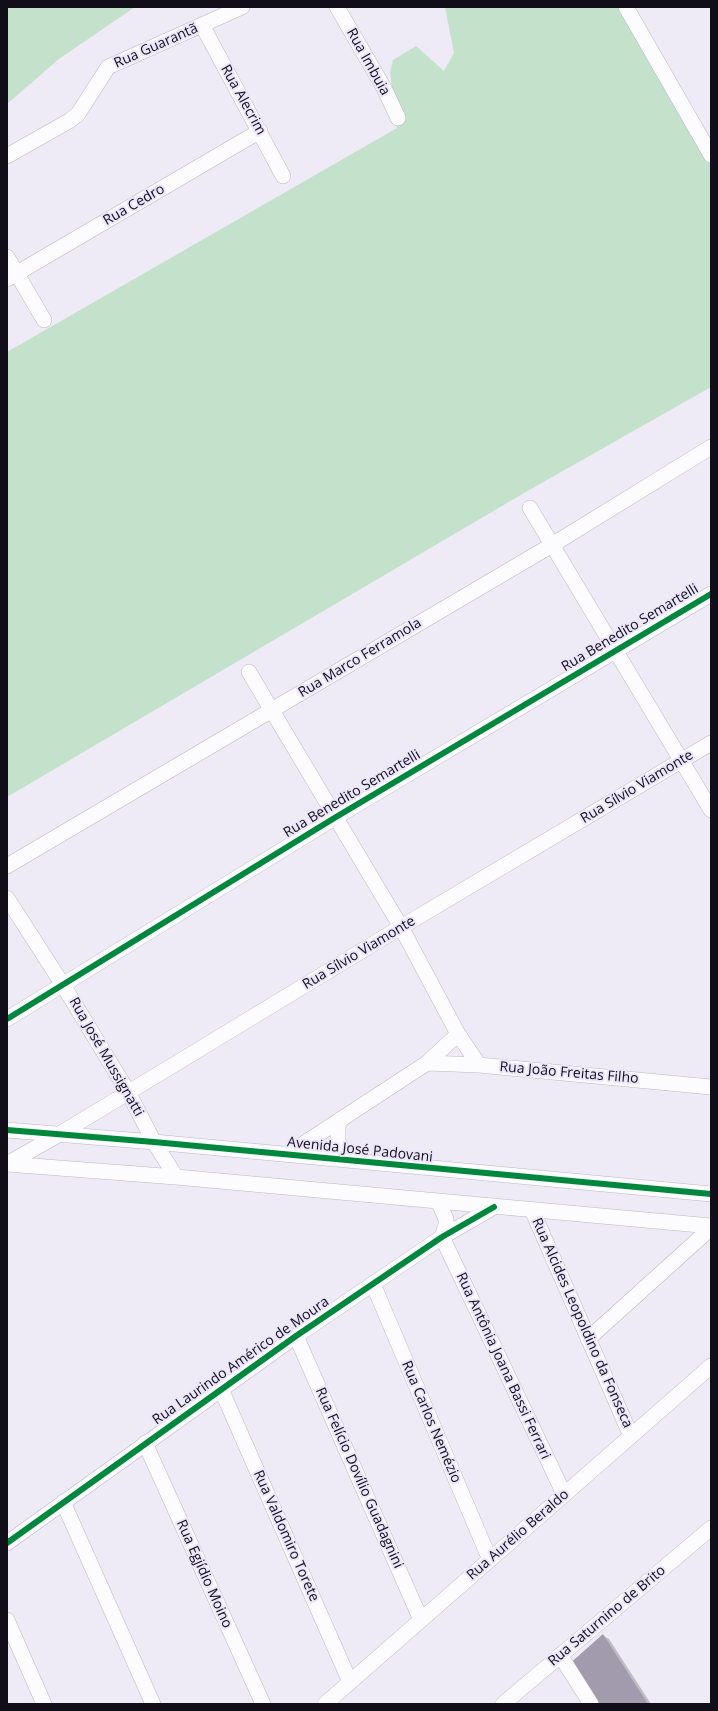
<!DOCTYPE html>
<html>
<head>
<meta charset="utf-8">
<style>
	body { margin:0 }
	#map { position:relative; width:718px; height:1711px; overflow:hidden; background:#eeebf6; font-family:"Open Sans",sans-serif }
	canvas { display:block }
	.frame { position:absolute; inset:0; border:8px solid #120e19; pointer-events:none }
</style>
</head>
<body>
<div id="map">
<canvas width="718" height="1711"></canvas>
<div class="frame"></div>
</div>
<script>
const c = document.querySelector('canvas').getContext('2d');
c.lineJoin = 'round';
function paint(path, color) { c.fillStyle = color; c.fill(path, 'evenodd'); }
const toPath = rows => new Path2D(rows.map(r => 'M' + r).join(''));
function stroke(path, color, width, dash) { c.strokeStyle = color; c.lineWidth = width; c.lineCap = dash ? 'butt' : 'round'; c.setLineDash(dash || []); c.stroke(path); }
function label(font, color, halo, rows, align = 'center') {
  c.font = font + ' "Open Sans",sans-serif'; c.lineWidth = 4; c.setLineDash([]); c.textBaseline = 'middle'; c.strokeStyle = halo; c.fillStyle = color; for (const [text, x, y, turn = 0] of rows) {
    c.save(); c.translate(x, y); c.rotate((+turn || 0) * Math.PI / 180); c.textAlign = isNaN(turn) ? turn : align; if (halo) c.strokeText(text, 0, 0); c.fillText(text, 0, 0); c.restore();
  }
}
const green = toPath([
	[7,7,135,7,59,59,7,104],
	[445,7,622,7,711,159,711,387,524,493,7,797,7,352,397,128,390,72,393,60,416,46,444,71,454,53]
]);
const shadow = toPath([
	[603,1636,609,1639,651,1704,592,1704]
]);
const building = toPath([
	[603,1634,648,1704,591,1704,567,1666]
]);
const minor = toPath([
	[337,7,384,88,398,118],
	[626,7,711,155],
	[202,25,283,176],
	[7,156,69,121,78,114,108,67,242,7],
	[7,257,44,320],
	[7,279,260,131],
	[530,508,711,810],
	[249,672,401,927,458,1034,479,1065],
	[7,866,552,545,711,447],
	[7,898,63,985,128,1092,154,1142,176,1177],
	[7,1019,336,817,711,594],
	[427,1063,479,1065,711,1087],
	[341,1119,338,1126,338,1141,343,1152,353,1161],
	[7,1130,154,1142,711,1194],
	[288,1154,427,1063,458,1034],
	[7,1164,58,1135,401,927,711,743],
	[7,1164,176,1177,711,1226],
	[438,1201,446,1219,446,1225,442,1237],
	[532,1210,631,1436],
	[442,1237,564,1494],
	[373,1284,490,1560],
	[296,1336,421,1620],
	[588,1339,711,1228],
	[221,1389,350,1682],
	[145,1443,263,1704],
	[63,1502,153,1704],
	[7,1543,296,1336,442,1237,494,1207],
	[7,1620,44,1704],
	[560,1655,591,1704],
	[325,1704,711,1366],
	[503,1704,711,1528]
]);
const cycleway = toPath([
	[7,1019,336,817,711,594],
	[7,1130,154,1142,711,1194],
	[7,1543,296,1336,442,1237,494,1207]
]);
const streetNames = [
	["Rua Guarantã",156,46,-24],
	["Rua Imbuia",368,62,61],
	["Rua Alecrim",243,100,61],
	["Rua Cedro",134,205,-30],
	["Rua Benedito Semartelli",630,628,-31],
	["Rua Marco Ferramola",360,658,-31],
	["Rua Sílvio Viamonte",637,787,-31],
	["Rua Benedito Semartelli",352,794,-31],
	["Rua Sílvio Viamonte",359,953,-31],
	["Rua José Mussignatti",106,1057,60],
	["Rua João Freitas Filho",569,1073,5],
	["Avenida José Padovani",360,1150,6],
	["Rua Alcides Leopoldino da Fonseca",582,1323,66],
	["Rua Laurindo Américo de Moura",241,1361,-35],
	["Rua Antônia Joana Bassi Ferrari",503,1366,65],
	["Rua Carlos Nemézio",431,1422,67],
	["Rua Felício Dovílio Guadagnini",359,1478,66],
	["Rua Aurélio Beraldo",518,1535,-41],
	["Rua Valdomiro Torete",286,1536,66],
	["Rua Egjídio Moino",204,1574,66],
	["Rua Saturnino de Brito",607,1616,-40]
];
paint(green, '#c4e1cc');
paint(shadow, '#0003');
paint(building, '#a29bad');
stroke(minor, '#bbb7c3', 16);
stroke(minor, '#fcfcfe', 15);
stroke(cycleway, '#00873e', 6);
label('14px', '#120e19', '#ece6fb', streetNames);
</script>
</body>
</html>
